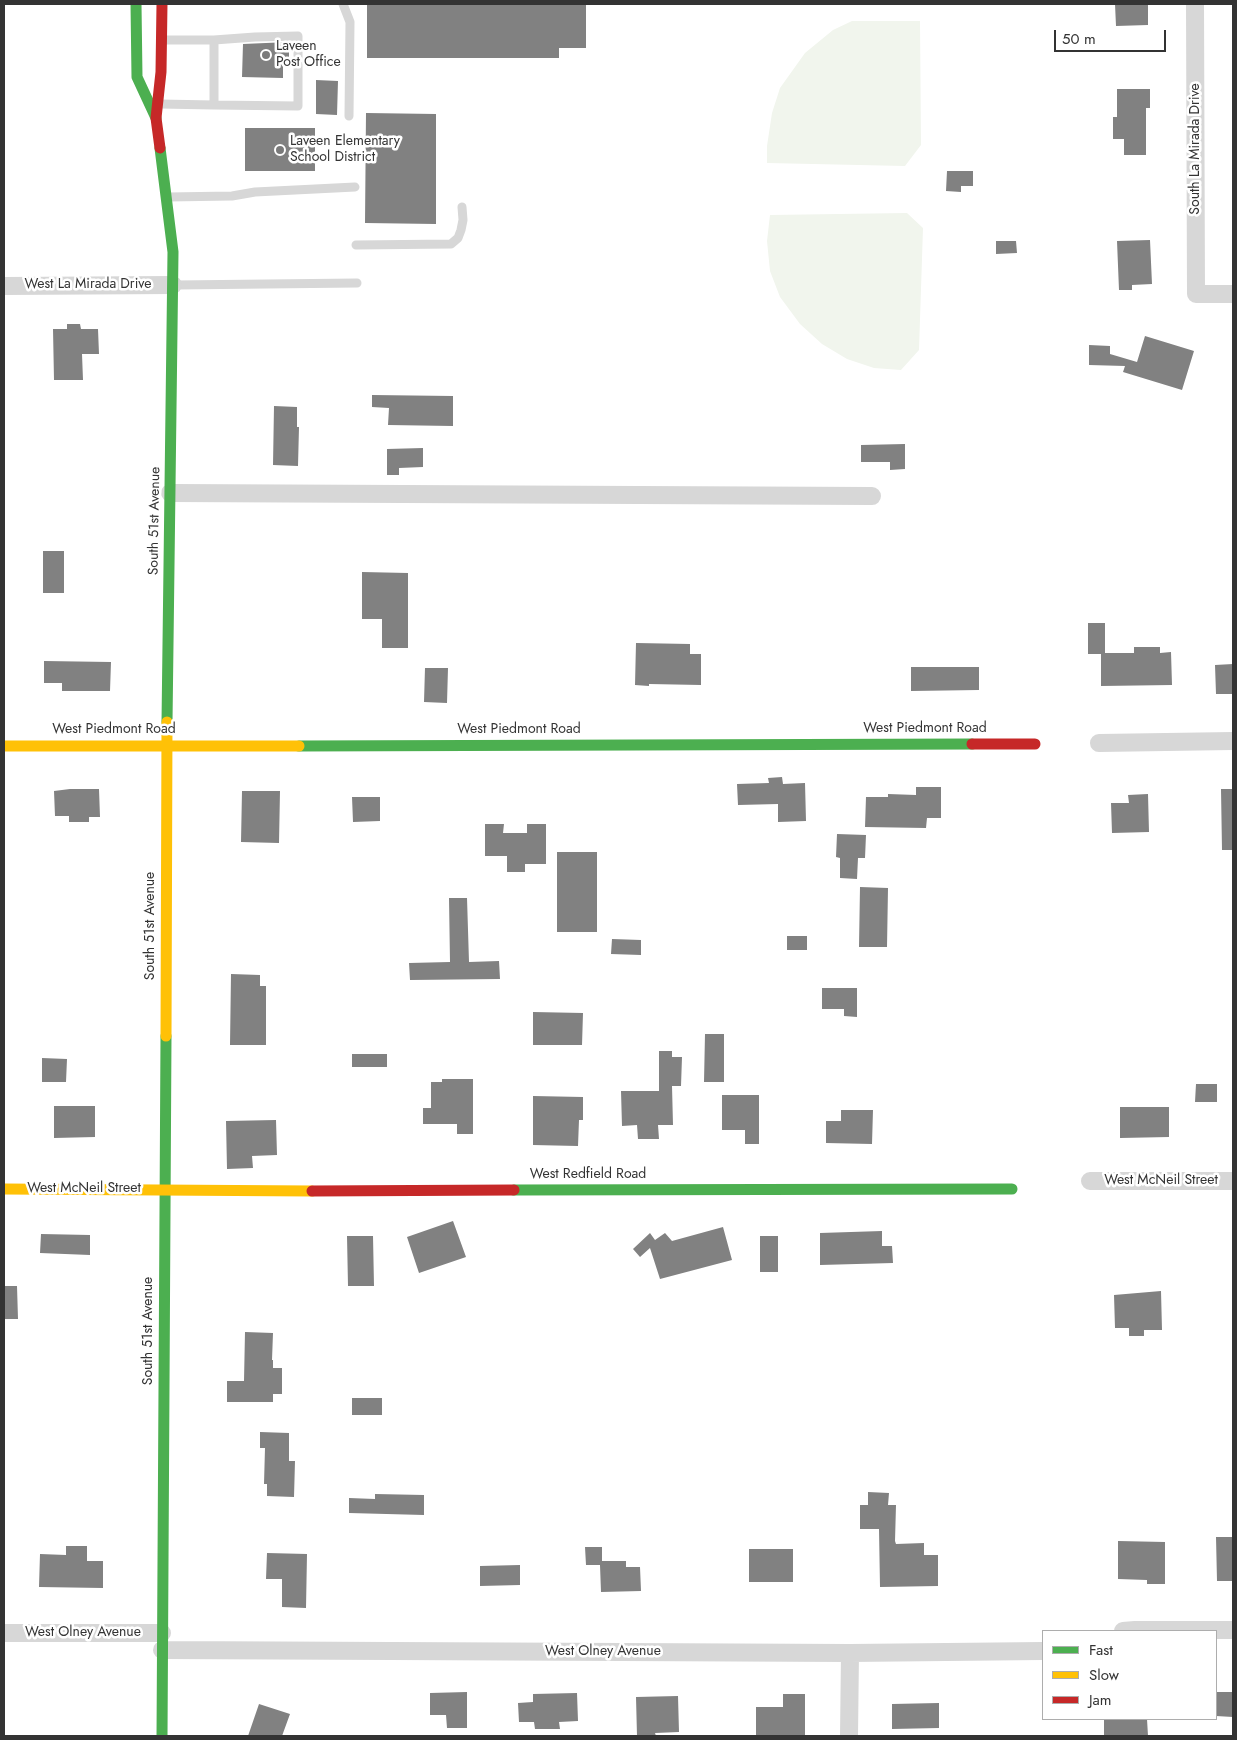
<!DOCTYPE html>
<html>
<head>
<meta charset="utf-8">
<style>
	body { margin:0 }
	#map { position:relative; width:1237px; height:1740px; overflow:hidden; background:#fff; font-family:Jost,sans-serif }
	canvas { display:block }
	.frame { position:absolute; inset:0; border:5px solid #333; pointer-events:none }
	.legend { position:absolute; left:1042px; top:1630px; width:175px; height:90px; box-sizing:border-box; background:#fff; border:1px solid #adadad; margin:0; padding:6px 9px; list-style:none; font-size:15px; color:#333 }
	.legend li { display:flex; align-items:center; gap:10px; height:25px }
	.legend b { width:25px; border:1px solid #adadad }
	.scale { position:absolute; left:1054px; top:30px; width:112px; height:22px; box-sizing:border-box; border:2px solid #333; border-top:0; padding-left:6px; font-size:15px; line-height:18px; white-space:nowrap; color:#333; -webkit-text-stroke:4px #fff; paint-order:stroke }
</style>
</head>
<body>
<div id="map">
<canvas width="1237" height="1740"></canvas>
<div class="frame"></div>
<ul class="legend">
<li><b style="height:6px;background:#4caf50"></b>Fast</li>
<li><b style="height:6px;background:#ffc107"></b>Slow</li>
<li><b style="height:6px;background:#c62828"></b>Jam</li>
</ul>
<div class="scale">50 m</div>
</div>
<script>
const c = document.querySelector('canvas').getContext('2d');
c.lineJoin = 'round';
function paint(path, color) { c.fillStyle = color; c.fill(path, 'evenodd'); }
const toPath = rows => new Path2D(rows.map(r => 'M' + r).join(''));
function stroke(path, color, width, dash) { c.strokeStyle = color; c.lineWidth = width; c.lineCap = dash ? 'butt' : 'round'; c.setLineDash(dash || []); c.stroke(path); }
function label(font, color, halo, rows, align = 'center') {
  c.font = font + ' Jost,sans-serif'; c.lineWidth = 5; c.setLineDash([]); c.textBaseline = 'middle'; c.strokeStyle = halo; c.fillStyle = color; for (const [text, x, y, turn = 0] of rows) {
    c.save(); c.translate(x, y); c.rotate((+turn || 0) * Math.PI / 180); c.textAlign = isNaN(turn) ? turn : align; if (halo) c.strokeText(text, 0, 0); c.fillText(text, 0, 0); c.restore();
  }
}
const green = toPath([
	[852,21,920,21,921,145,905,166,767,163,767,146,772,113,780,88,805,53,833,30],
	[907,213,923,228,919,350,901,370,874,368,847,359,822,344,800,324,780,297,770,271,767,241,770,215]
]);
const building = toPath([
	[367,4,586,4,586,48,559,48,559,58,367,58],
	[1115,4,1148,4,1148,25,1116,26],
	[289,42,289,66,283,66,283,78,242,77,243,44],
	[316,80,338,81,337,115,316,114],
	[1117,89,1150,89,1150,108,1146,108,1146,155,1124,155,1124,139,1113,139,1113,117,1117,117],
	[366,113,436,114,436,224,365,223],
	[245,128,315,128,315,171,245,171],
	[947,171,973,171,973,186,961,186,961,192,946,191],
	[1150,240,1152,284,1132,285,1132,290,1119,290,1117,241],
	[996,241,1016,241,1017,253,996,254],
	[67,324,80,324,81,329,98,329,99,354,82,354,83,380,54,380,53,329,67,329],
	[1145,336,1194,351,1182,390,1123,372,1125,366,1089,365,1089,345,1110,346,1110,354,1137,362],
	[372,395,453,396,453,426,388,425,389,408,372,407],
	[274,406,297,407,297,427,299,427,298,466,273,465],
	[905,444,905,469,890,470,890,462,861,462,861,445],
	[423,448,423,467,399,468,399,475,387,475,387,449],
	[43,551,64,551,64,593,43,593],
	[362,572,408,573,408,648,382,648,382,619,362,619],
	[1088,623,1105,623,1105,653,1134,653,1134,647,1160,647,1160,653,1171,652,1172,685,1101,686,1101,654,1088,654],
	[636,643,690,644,690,654,701,654,701,685,649,684,649,686,635,685],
	[44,661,111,662,110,691,62,691,62,683,44,683],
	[1233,664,1233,694,1216,694,1215,665],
	[911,667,979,667,979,690,911,691],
	[425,668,448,668,447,703,424,702],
	[782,777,783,784,805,783,806,821,778,822,778,804,738,805,737,784,769,783,768,778],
	[916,787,941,787,941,818,927,818,926,828,865,827,866,797,888,797,888,794,916,795],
	[70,789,99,789,100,817,89,817,89,822,69,822,69,816,55,816,54,791],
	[1221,789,1233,789,1233,850,1222,850],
	[242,791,280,791,279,843,241,842],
	[1148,794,1149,832,1112,833,1111,803,1129,803,1128,795],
	[352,797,380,797,380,821,353,822],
	[485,824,504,824,503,833,527,833,527,824,546,824,546,864,525,864,525,872,507,872,507,856,485,856],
	[837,834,866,835,865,858,858,858,857,879,840,878,840,858,836,857],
	[557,852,597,852,597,932,557,932],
	[860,887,888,888,887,947,859,947],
	[449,898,467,898,469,962,499,961,500,979,410,980,409,963,450,962],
	[787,936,807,936,807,950,787,950],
	[612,939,641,940,641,955,611,954],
	[231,974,260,975,260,986,266,986,266,1045,230,1045],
	[822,988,857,988,857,1017,844,1016,844,1009,822,1009],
	[533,1012,583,1013,582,1045,533,1045],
	[705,1034,724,1034,724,1082,704,1082],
	[659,1051,672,1051,672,1057,682,1057,681,1086,672,1086,673,1125,658,1125,659,1139,638,1139,637,1125,622,1126,621,1091,659,1091],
	[352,1054,387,1054,387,1067,352,1067],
	[42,1058,67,1059,66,1082,42,1082],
	[442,1079,473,1079,473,1134,457,1134,457,1124,423,1124,423,1108,431,1108,431,1082,442,1082],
	[1196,1084,1217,1084,1217,1102,1195,1102],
	[722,1095,759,1095,759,1144,745,1144,745,1130,722,1130],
	[533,1096,583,1097,583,1120,579,1120,578,1146,533,1145],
	[54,1106,95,1106,95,1137,54,1138],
	[1120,1107,1169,1107,1169,1137,1120,1138],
	[841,1110,873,1110,872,1144,826,1143,826,1121,841,1121],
	[276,1120,277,1155,252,1156,253,1168,227,1169,226,1121],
	[453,1221,466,1257,419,1273,407,1237],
	[723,1227,732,1260,660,1279,650,1248,640,1257,633,1249,650,1233,655,1240,665,1233,672,1241],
	[882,1231,882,1246,892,1246,893,1263,820,1265,820,1233],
	[41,1234,90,1235,90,1255,40,1253],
	[347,1236,373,1236,374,1286,348,1286],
	[760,1236,778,1236,778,1272,760,1272],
	[4,1286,17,1286,18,1319,4,1319],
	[1161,1291,1162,1330,1144,1330,1144,1336,1129,1336,1129,1328,1115,1328,1114,1295],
	[245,1332,273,1333,272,1360,273,1360,273,1368,282,1368,282,1394,273,1394,273,1402,227,1402,227,1381,244,1381],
	[352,1398,382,1398,382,1415,352,1415],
	[260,1432,289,1433,289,1461,295,1461,294,1497,267,1496,267,1484,264,1484,265,1448,260,1448],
	[868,1492,889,1493,888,1505,896,1505,895,1541,896,1544,924,1543,924,1555,938,1555,938,1586,880,1587,879,1529,860,1529,860,1505,868,1505],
	[375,1494,424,1495,424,1515,349,1513,349,1498,375,1499],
	[1216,1537,1233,1537,1233,1581,1217,1581],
	[1118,1541,1165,1542,1165,1584,1147,1584,1147,1580,1118,1579],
	[66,1546,87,1546,87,1561,103,1561,103,1588,39,1587,40,1554,66,1555],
	[585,1547,602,1547,602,1561,626,1561,626,1567,640,1567,641,1591,601,1592,600,1565,586,1565],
	[749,1549,793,1549,793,1582,749,1582],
	[267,1553,307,1554,306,1608,282,1607,282,1579,266,1579],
	[520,1565,520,1585,480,1586,480,1566],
	[467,1692,467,1728,447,1728,446,1715,430,1715,430,1693],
	[1216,1692,1233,1692,1233,1717,1216,1716],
	[577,1693,578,1721,559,1722,560,1729,535,1729,534,1722,519,1722,518,1703,533,1702,533,1694],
	[783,1694,805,1694,805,1736,756,1736,756,1707,783,1707],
	[678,1696,679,1732,655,1733,656,1736,637,1736,636,1697],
	[939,1703,939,1728,892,1729,892,1704],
	[259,1704,290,1714,282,1736,248,1736],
	[1104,1719,1147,1719,1148,1736,1104,1736]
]);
const lane = toPath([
	[343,4,350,22,349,116],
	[214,40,255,37,298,36,298,106,214,105],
	[160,104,214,105,214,40,163,40],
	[168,197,232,196,255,192,355,187],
	[356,245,451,244,458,238,461,230,463,220,462,207],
	[176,285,357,283]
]);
const street = toPath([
	[1195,4,1196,294,1233,294],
	[4,286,173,285],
	[170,493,872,496],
	[1099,743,1233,741],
	[1090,1181,1233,1181],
	[1123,1631,1135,1630,1233,1630],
	[4,1633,162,1633],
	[162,1650,850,1653,1043,1651],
	[849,1736,850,1653]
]);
const fast = toPath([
	[136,4,137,77,156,118],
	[160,148,173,252,167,722],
	[299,746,972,744],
	[514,1190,1012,1189],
	[162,1736,166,1036]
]);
const slow = toPath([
	[4,746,299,746],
	[166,1036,167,722],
	[4,1189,312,1191]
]);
const jam = toPath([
	[160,148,156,118,161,72,162,4],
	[972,744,1035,744],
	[312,1191,514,1190]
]);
const markers = [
	[266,55,5,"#7a7a7a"],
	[280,150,5,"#7a7a7a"]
];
const poiNames = [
	["Laveen",276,47],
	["Post Office",276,63],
	["Laveen Elementary",290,142],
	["School District",290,158]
];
const streetNames = [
	["South La Mirada Drive",1196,149,-90],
	["West La Mirada Drive",88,285],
	["South 51st Avenue",155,521,-89],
	["West Piedmont Road",925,729],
	["West Piedmont Road",114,730],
	["West Piedmont Road",519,730],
	["South 51st Avenue",151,926,-90],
	["West Redfield Road",588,1175],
	["West McNeil Street",1161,1181],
	["West McNeil Street",84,1189],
	["South 51st Avenue",149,1331,-90],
	["West Olney Avenue",83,1633],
	["West Olney Avenue",603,1652]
];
paint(green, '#f1f5ed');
paint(building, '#818181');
stroke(lane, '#d7d7d7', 9);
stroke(street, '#d7d7d7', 18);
stroke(fast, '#4caf50', 11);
stroke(slow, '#ffc107', 11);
stroke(jam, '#c62828', 11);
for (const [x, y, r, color] of markers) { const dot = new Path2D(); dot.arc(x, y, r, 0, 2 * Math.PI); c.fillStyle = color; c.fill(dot); stroke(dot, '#fff', 2); }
label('14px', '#333', '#fff', poiNames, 'left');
label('14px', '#333', '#fff', streetNames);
</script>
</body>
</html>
